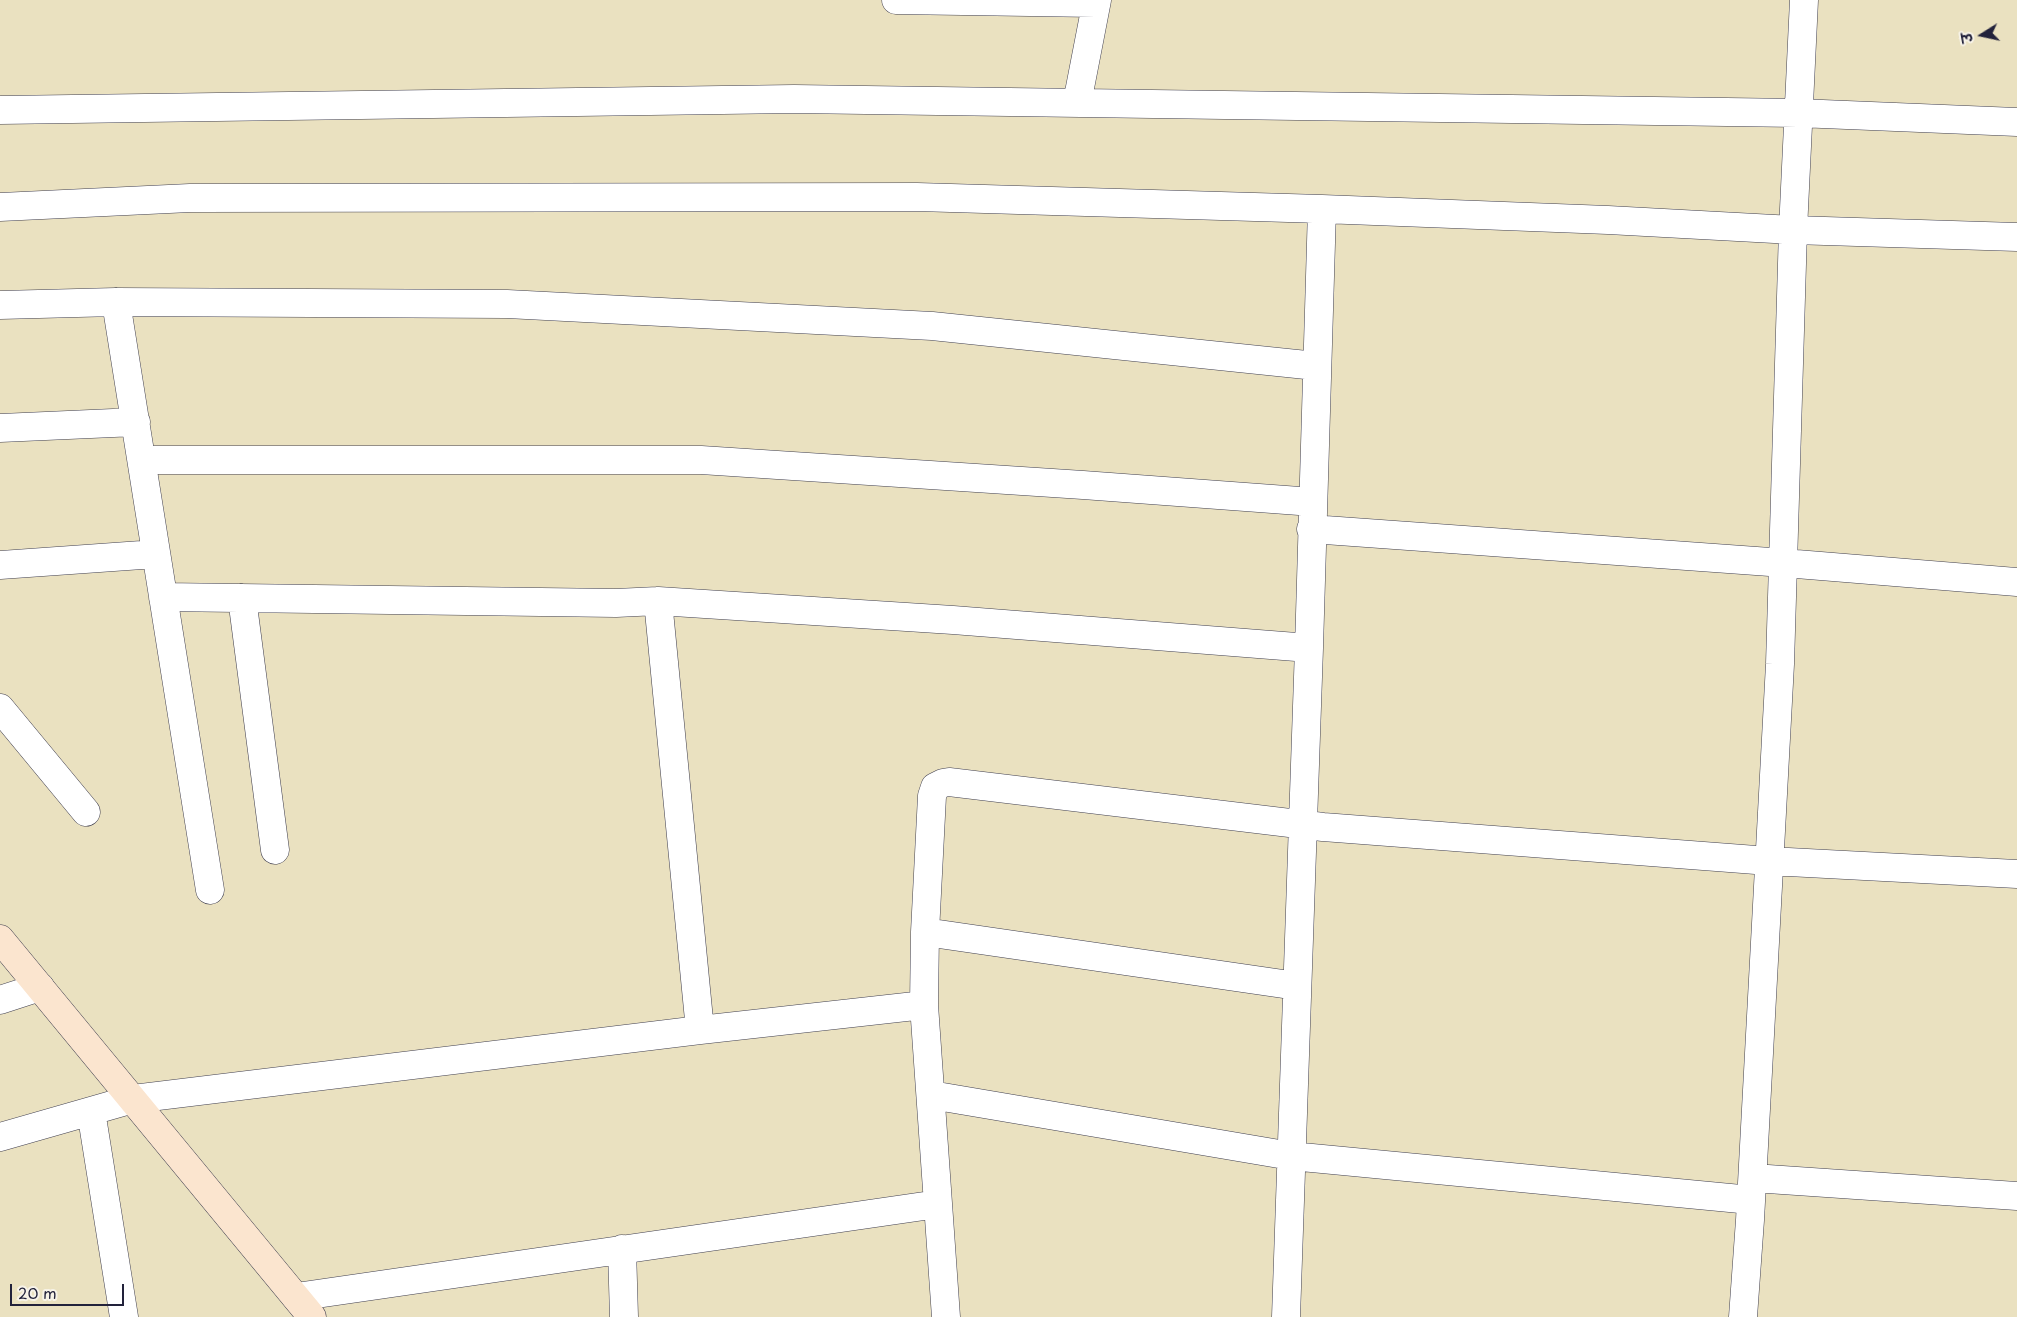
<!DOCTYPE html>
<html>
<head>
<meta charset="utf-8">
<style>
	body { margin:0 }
	#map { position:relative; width:2017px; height:1317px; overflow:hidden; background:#eae1c0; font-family:"Playpen Sans","Playpen Sans Deva",sans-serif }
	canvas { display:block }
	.north { position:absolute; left:1957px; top:10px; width:50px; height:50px; -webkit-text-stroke:4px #f7f3e8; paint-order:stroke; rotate:260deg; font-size:14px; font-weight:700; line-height:20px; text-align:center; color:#22223b }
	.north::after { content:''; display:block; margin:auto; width:18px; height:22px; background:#22223b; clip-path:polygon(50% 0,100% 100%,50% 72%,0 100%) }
	.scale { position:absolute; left:10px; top:1284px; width:114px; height:22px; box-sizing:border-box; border:2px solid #22223b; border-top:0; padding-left:6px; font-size:15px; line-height:18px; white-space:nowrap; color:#22223b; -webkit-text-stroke:4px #f7f3e8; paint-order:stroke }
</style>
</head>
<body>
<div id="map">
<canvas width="2017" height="1317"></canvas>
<div class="north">उ</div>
<div class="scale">20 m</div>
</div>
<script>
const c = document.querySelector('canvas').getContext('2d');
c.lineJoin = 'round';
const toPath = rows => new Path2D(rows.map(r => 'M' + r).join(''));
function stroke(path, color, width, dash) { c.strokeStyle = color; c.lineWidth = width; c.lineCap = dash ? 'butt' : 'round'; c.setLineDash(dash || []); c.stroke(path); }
const street = toPath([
	[896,0,1096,3],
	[1077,103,1097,0],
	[0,110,794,99,1798,113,2017,122],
	[0,207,190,198,917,197,1322,209,1608,220,1793,230,2017,237],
	[116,302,210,890],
	[0,305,116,302,507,304,932,326,1316,366],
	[0,428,136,422],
	[142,460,701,460,1083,485,1313,502],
	[1311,529,1784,563,2017,582],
	[0,565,156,554],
	[163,597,616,603,658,601,953,620,1309,648],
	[242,598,275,850],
	[658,601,700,1030],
	[0,708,86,812],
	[925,932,1297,986],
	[0,1000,40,987],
	[931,1095,1291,1156,1751,1200],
	[91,1111,124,1317],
	[0,1137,133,1099,700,1030,924,1005],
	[1753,1178,2017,1196],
	[622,1249,624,1317],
	[296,1297,938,1204],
	[946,1317,924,1005,925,932,932,796,935,787,943,783,949,782,1323,827,1769,861,2017,874],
	[1286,1317,1309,648,1322,209],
	[1743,1317,1750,1220,1780,664,1793,230,1804,0]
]);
const secondary = toPath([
	[0,939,312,1317]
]);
stroke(street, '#403f4f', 29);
stroke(secondary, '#403f4f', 29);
stroke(street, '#fff', 28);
stroke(secondary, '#fbe5cf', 28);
</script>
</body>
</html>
